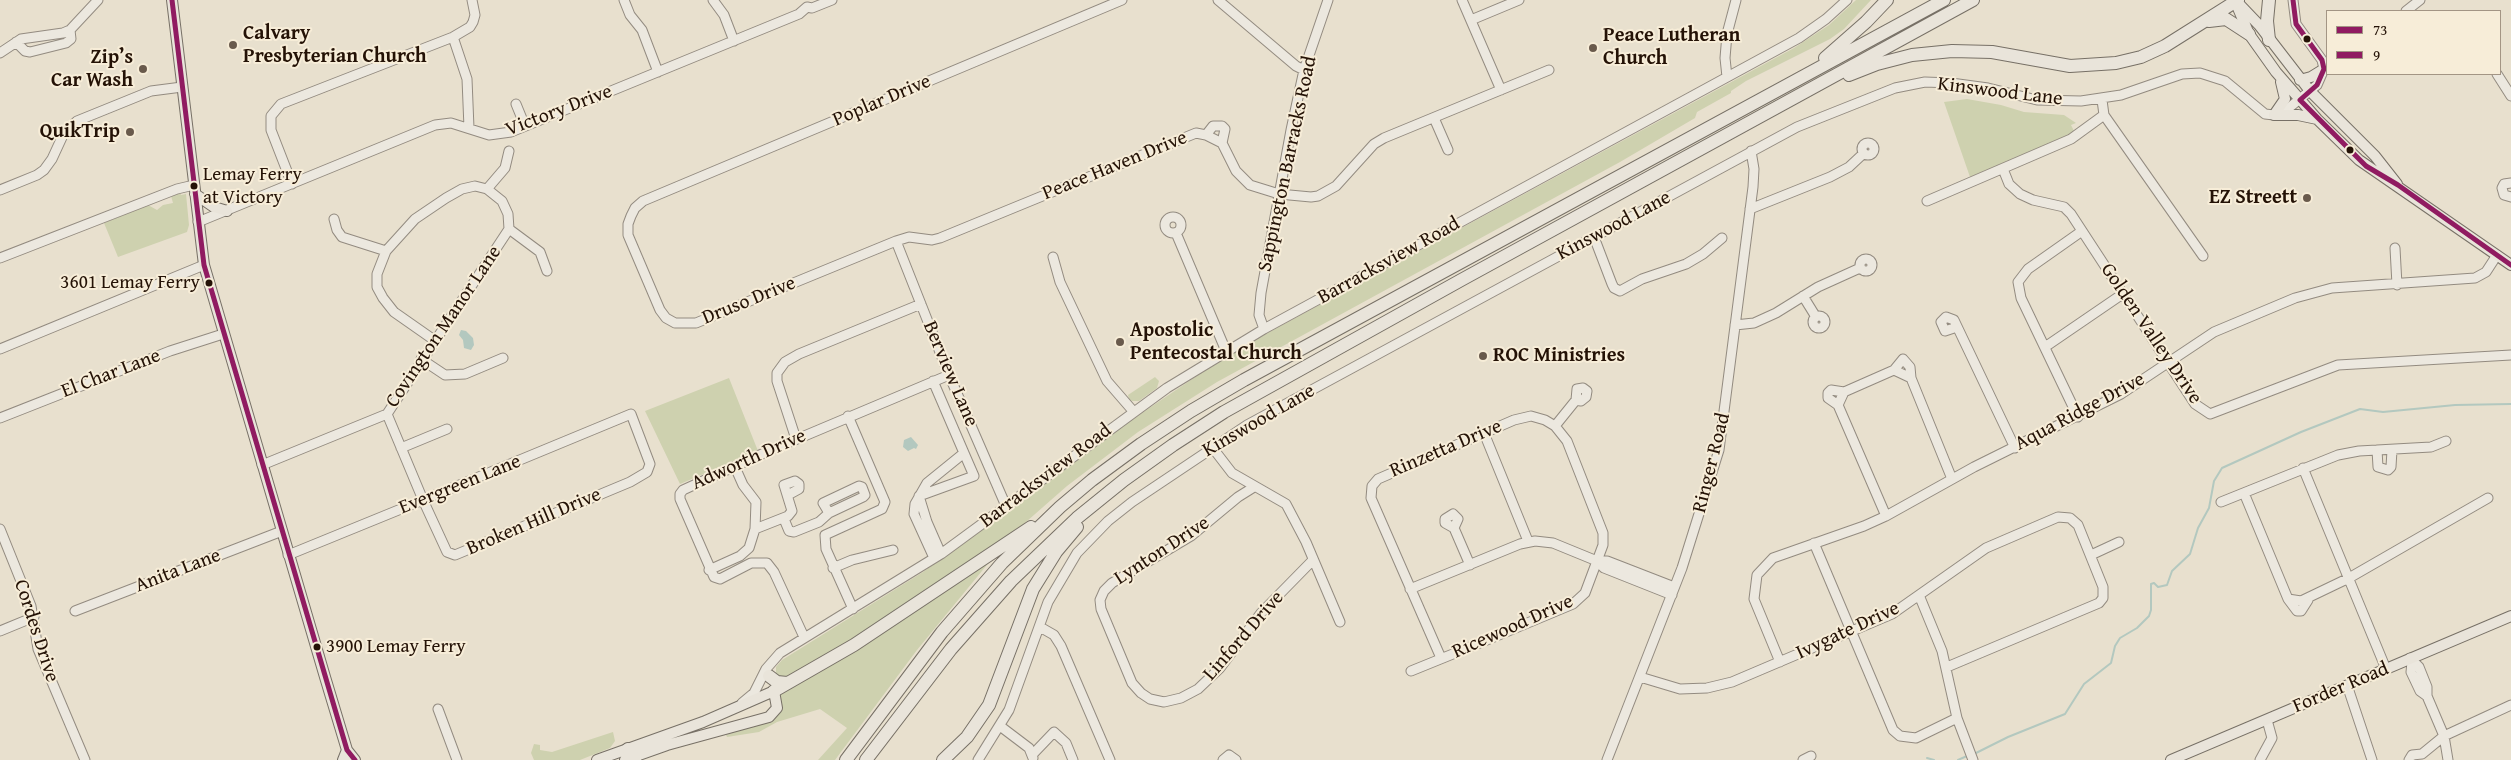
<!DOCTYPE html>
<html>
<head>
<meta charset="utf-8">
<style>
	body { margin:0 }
	#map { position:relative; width:2511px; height:760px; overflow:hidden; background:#e8e0ce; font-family:"Gentium Book Plus",serif }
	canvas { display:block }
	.legend { position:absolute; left:2326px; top:10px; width:175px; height:65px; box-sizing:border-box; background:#f7edd8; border:1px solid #a39584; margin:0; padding:6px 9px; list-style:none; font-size:15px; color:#241206 }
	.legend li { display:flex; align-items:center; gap:10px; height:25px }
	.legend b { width:25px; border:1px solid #a39584 }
</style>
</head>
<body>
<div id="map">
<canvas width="2511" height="760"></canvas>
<ul class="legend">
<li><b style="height:6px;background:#901b61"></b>73</li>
<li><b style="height:6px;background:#901b61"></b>9</li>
</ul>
</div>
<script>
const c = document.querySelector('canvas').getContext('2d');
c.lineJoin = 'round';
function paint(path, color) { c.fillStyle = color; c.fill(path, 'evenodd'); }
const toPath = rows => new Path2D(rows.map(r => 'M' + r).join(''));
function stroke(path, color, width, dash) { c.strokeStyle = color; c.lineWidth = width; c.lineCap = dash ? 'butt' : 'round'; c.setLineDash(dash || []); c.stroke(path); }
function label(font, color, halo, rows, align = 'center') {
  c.font = font + ' "Gentium Book Plus",serif'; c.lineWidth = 4; c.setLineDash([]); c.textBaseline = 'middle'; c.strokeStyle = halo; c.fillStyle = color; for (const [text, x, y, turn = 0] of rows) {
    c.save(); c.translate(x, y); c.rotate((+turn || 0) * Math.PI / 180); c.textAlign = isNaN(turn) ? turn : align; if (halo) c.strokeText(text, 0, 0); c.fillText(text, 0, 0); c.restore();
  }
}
const green = toPath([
	[1856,0,1871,0,1844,29,1830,39,1746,81,1731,91,1731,93,1697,112,1695,118,1620,162,1217,382,1138,432,1067,486,1010,536,866,633,784,679,776,675,776,667,782,660,923,572,1105,438,1207,369,1249,343,1794,48,1829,25],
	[1967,99,2001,105,2024,112,2064,115,2076,123,2071,125,2075,133,1970,177,1944,102],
	[180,193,181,195,186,194,189,225,187,232,118,257,104,223,148,205,157,210,163,205,173,203,171,196],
	[1155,377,1159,381,1157,388,1139,401,1132,401,1129,399,1128,395],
	[729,378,758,451,680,484,645,411],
	[991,560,917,650,835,760,818,760,847,728,820,709,777,722,759,732,727,737,726,735,775,719,782,706,779,692],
	[613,732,615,741,610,748,580,760,534,760,531,753,534,744,540,745,540,750,552,752]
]);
const water = toPath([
	[461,330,466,331,473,338,474,345,471,350,464,348,463,340,459,335],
	[911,437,918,445,916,449,914,448,908,451,903,447,904,440]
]);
const stream = toPath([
	[1974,754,2008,737,2065,714,2084,684,2111,663,2115,646,2120,638,2137,628,2149,616,2151,610,2151,584,2154,583,2158,587,2167,585,2172,571,2190,554,2198,528,2209,508,2214,481,2222,468,2301,432,2360,409,2383,412,2455,405,2511,404],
	[1927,758,1934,760],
	[1958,760,1967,756]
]);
const minor = toPath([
	[624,0,630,15,642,30,658,72],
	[713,0,724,15,734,41],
	[1122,0,643,201,635,208,631,216,628,224,628,235,660,310,666,318,675,323,696,323,896,241,909,237,932,240,940,238,1196,133,1206,135,1222,143,1236,171,1250,185,1279,194,1311,197,1318,196,1336,186,1374,144,1384,138,1549,70],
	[1218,0,1296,66,1304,70],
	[1462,0,1501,90],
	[807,7,812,8,832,0],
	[2406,11,2420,0],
	[1471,20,1519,0],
	[453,37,467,79,469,128],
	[16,42,25,51,30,52,66,43,71,39,70,30],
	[0,53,21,39,63,33,70,30,98,0],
	[2497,74,2511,96],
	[1727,77,1725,58,1727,34,1736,0],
	[2102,100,2104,115,2203,256],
	[516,104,525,126],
	[1434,118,1448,150],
	[1206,135,1213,126,1222,126,1225,129,1222,143],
	'1862 149a6 6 0 1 1 12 0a6 6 0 1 1-12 0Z',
	[2003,169,2009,184,2020,194,2033,200,2064,207,2071,214,2195,404,2210,414,2338,365,2511,355],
	[2511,183,2504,184,2502,188,2504,195,2511,197],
	[292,184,271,130,271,116,281,104,453,37,470,27,473,22,475,15,472,0],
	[487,189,505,168,509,151],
	[0,190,37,175,44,170,52,159,64,133,77,121,151,91,182,87],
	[1927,201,2071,139,2104,115],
	[1750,209,1830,177,1849,167,1864,153],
	'1165 225a8 8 0 1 1 16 0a8 8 0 1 1-16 0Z',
	[334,219,337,230,342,237,386,251],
	[198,222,435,125,451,123,489,135,511,132,799,14,807,7],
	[509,229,540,252,547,271],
	[1176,233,1226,351],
	[1594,237,1612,284,1614,288,1620,291,1642,279,1686,264,1703,254,1722,238],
	[896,241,949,375,1006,506],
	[2395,248,2397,285],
	[1053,257,1060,282,1107,381,1133,411],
	[0,258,177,189,194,185],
	'1860 265a6 6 0 1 1 12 0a6 6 0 1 1-12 0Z',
	[1803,296,1816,317],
	'1813 322a6 6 0 1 1 12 0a6 6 0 1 1-12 0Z',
	[1735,325,1754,323,1776,313,1818,287,1860,268],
	[1957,327,1945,331,1941,322,1946,317,1954,320,2015,448],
	[1264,329,1259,315,1261,293,1291,130,1304,70,1328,0],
	[434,340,394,312,383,298,377,287,377,274,386,251,415,219,446,198,462,189,475,186,487,189,502,201,508,214,509,229],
	[2045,347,2124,293],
	[0,349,204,265],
	[421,359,445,375,465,374,503,358],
	[1894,370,1903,359,1910,367,1911,378],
	[933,381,964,453,927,483,915,504,914,514,934,558],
	[1838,405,1828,398,1828,393,1831,390,1844,392],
	[848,416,885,502,882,509,825,535,826,549,853,609],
	[2078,417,2021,298,2018,282,2028,269,2082,231],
	[0,418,170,351,223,334],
	[1555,426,1576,400,1581,401,1586,397,1587,391,1583,388,1577,389,1576,400],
	[1484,433,1528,541],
	[796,439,777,381,777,373,785,362,799,354,921,304],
	[1212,447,1232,473,1286,504,1306,542,1340,622],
	[401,448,447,429],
	[2377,450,2378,467,2388,470,2391,467,2392,450],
	[262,465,387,414,509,229],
	[2303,468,2386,669],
	[1254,487,1238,497,1191,536,1112,583,1104,591,1100,600,1101,609,1132,683,1141,693,1150,699,1164,702,1181,698,1198,689,1220,668,1261,613,1312,561],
	[2244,493,2288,599,2301,601,2349,578,2488,498],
	[919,496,974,476,964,453],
	[919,496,927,522,941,554],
	[2221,502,2338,455,2359,451,2431,447,2446,441],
	[1886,516,1838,405,1844,392,1894,370,1911,378,1952,479],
	[784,519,789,531,794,532,819,522,829,513,823,503,859,486,862,487,865,495,863,497,829,513],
	[1454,528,1458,519,1453,514,1445,519,1445,523,1454,528,1470,565],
	[0,529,31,606,38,649,85,760],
	[755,529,788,516,792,511,784,485,795,481,799,484,799,489,788,495],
	[1814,543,1893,730,1900,736,1916,738,1957,718],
	[288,555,298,551,423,500,631,414,650,464,647,472,630,482,455,555,447,552,423,500,387,414],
	[2091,555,2119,542],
	[1597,561,1604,568,1672,595],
	[833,568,852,560,893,550],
	[709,570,740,556,749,548,755,529,756,502,743,485,735,467],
	[1410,589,1520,544,1535,541,1553,543,1597,561,1607,561,1674,587],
	[1919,595,1942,651,1957,718,1973,760],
	[2288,599,2297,611,2301,611,2308,600],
	[75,611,282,531],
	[1040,627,1054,635,1061,646,1110,760],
	[0,631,34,617],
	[804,637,774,572,767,563,751,563,720,579,714,577,680,499,680,494,683,490,764,453,949,375],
	[2410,658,2419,667,2427,687,2427,696,2444,736,2448,760],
	[1780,662,1754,599,1757,575,1773,558,1864,526,1886,516,1974,467,2121,394,2214,332,2295,298,2332,288,2475,278,2486,272,2497,255],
	[2412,662,2411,672,2420,691,2427,696],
	[1411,671,1475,645,1573,604,1585,593,1603,545,1603,533,1567,441,1555,426,1545,420,1531,416,1514,420,1378,479,1372,486,1371,498,1441,658],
	[1640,677,1680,689,1707,688,1732,682,1892,614,1986,548,2058,517,2070,518,2078,525,2103,587,2103,598,2099,603,1947,667],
	[2347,685,2372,760],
	[742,703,754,693,766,669,780,653,941,554,1167,388,1264,329,1799,38,1826,19,1847,0],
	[438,709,457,760],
	[1000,726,1029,748,1033,758],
	[1032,755,1054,732,1066,743,1073,760],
	[978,760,1009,710,1048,602,1077,553,1108,521,1132,502,1247,425,1797,127,1895,88,1925,82,1951,83,1988,88,2037,100,2081,101,2121,95,2182,74,2200,73,2225,81,2265,114,2274,115,2285,111,2317,85,2324,69,2322,60,2296,24,2293,0],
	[1223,760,1229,755,1236,760],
	[1607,760,1682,568,1719,450,1753,187,1754,169,1751,151],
	[1803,760,1811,756],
	[2260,760,2272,738,2267,720],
	[2409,760,2412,755,2422,754,2444,736,2511,705]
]);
const major = toPath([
	[172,0,204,265,325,677,347,750,355,760],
	[2235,1,2249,34,2276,72,2317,119,2359,160,2511,265],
	[2239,4,2259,25,2310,91,2375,156,2397,184],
	[2300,80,2311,77,2324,69],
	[2274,115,2298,115,2317,119],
	[2274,115,2285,99,2281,82],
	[195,194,214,207,227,211],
	[343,760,347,750],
	[597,760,703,722,774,691,777,708,769,717,667,745,625,760],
	[2171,760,2511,616]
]);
const highway = toPath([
	[2269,0,2267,21,2269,40],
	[2209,21,2226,19,2249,34],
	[1825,58,1866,22,1887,0],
	[1849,75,1877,64,1912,55,1952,51,1992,52,2070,66,2116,63,2141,57,2165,46,2238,0],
	[769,676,777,682,787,683],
	[774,691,854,645,1031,527],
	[628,749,635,760],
	[846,760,942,632,1002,563,1060,507,1092,480,1141,444,1191,411,1244,380,1944,0],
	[866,760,951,649,1011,581,1077,518,1124,480,1173,445,1224,412,1463,279,1973,0],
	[943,760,967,737,989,705,1033,589,1056,552,1077,527]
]);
const bus1 = toPath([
	[172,0,204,265,347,750,355,760]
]);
const bus2 = toPath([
	[2293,0,2296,24,2322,60,2324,69,2317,85,2300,100,2366,166,2398,185,2511,265]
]);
const markers = [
	[2307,39,4.5,"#241206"],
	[233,45,5,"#695a4c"],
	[1593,48,5,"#695a4c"],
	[143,69,5,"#695a4c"],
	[130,132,5,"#695a4c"],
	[2350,150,4.5,"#241206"],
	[194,186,4.5,"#241206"],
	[2307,198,5,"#695a4c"],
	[209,283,4.5,"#241206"],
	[1120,342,5,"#695a4c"],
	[1483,356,5,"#695a4c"],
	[317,647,4.5,"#241206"]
];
const busNames = [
	["Lemay Ferry",203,175],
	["at Victory",203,198],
	["3601 Lemay Ferry",200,283,"right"],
	["3900 Lemay Ferry",326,647]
];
const poiNames = [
	["Calvary",243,34],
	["Presbyterian Church",243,57],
	["Peace Lutheran",1603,36],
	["Church",1603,59],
	["Zip’s",133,58,"right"],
	["Car Wash",133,81,"right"],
	["QuikTrip",120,132,"right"],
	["EZ Streett",2297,198,"right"],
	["Apostolic",1130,331],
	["Pentecostal Church",1130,354],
	["ROC Ministries",1493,356]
];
const streetNames = [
	["Kinswood Lane",2000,92,7],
	["Poplar Drive",882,101,-23],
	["Victory Drive",559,111,-21],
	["Sappington Barracks Road",1288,164,-78],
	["Peace Haven Drive",1115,166,-22],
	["Kinswood Lane",1614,226,-28],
	["Barracksview Road",1389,261,-29],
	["Druso Drive",749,301,-22],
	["Covington Manor Lane",444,327,-56],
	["Golden Valley Drive",2151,334,56],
	["El Char Lane",111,374,-21],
	["Berview Lane",950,374,67],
	["Aqua Ridge Drive",2080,412,-28],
	["Kinswood Lane",1259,421,-30],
	["Rinzetta Drive",1446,449,-23],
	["Adworth Drive",749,460,-24],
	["Ringer Road",1712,463,-76],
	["Barracksview Road",1046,476,-37],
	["Evergreen Lane",460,485,-22],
	["Broken Hill Drive",534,522,-23],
	["Lynton Drive",1162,551,-33],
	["Anita Lane",178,571,-21],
	["Ricewood Drive",1513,627,-24],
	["Cordes Drive",36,631,72],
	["Ivygate Drive",1848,631,-25],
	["Linford Drive",1244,636,-49],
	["Forder Road",2341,688,-23]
];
paint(green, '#ced1af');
paint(water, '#b3c8bf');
stroke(stream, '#b3c8bf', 2);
stroke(minor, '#938b80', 11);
stroke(major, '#777066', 12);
stroke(highway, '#777066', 14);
stroke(minor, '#ece8df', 9);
stroke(major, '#e9e4da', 10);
stroke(highway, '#e9e4da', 12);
stroke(bus1, '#901b61', 5);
stroke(bus2, '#901b61', 5);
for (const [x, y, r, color] of markers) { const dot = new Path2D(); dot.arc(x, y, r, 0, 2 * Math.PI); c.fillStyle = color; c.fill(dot); stroke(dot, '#f7edd8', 2); }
label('19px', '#241206', '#f7edd8', busNames, 'left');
label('bold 20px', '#241206', '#f7edd8', poiNames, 'left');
label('20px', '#241206', '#f7edd8', streetNames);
</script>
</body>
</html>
